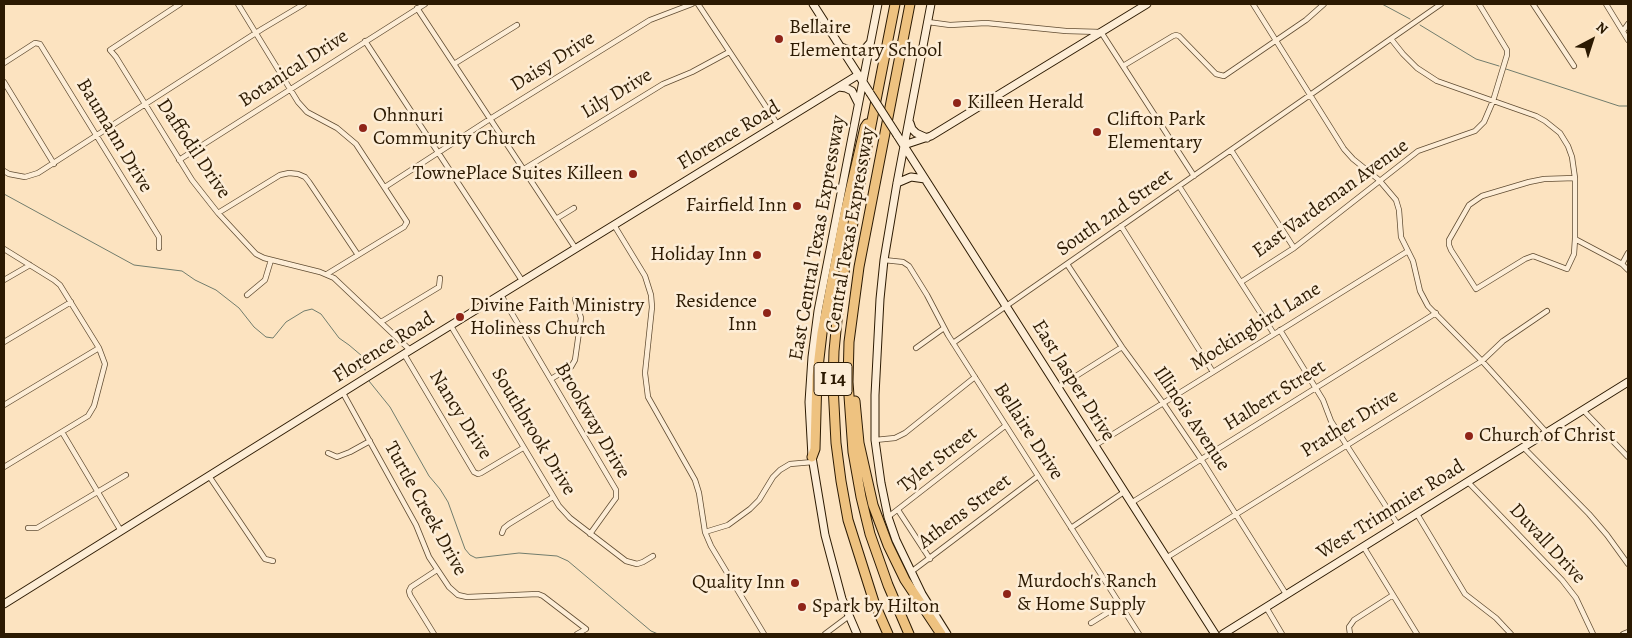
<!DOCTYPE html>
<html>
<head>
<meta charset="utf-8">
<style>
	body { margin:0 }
	#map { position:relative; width:1632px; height:638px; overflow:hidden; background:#fce3c0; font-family:Alegreya,serif }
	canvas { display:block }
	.frame { position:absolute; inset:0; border:5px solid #2c1a02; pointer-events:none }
	.north { position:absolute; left:1567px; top:15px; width:50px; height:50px; -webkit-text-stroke:4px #fdedd6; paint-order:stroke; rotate:40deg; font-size:14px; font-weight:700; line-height:20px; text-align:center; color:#2c1a02 }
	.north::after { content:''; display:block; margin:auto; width:18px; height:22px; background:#2c1a02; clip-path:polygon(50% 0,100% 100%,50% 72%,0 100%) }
</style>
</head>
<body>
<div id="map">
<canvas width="1632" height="638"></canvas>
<div class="frame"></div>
<div class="north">N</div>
</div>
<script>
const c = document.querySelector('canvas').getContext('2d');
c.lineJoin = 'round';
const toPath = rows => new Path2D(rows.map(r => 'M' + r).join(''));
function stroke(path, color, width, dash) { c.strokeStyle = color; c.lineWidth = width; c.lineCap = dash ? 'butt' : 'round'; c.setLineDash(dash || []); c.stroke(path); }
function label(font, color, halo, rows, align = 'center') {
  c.font = font + ' Alegreya,serif'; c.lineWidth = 5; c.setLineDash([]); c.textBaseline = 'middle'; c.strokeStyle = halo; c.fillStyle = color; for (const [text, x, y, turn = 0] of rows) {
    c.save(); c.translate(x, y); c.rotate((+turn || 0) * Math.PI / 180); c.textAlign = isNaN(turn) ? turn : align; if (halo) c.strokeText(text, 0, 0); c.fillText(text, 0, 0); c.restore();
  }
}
const stream = toPath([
	[1382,4,1410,19],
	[1420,25,1476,59,1499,66],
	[1506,69,1619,106,1628,106],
	[4,194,134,265,182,271,195,280,216,290,239,308,254,327,266,337,273,338,286,322,304,311,312,309,321,314,339,338,349,345,362,356,365,370],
	[369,381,390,407,429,476,440,489,448,502,465,549,470,555,476,558,519,553,557,556,568,561,651,631,658,634]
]);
const street = toPath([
	[180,4,110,50,116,57,192,180,218,213,256,254,264,258,320,272,334,278,410,350],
	[238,4,298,102,307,112,337,128,356,144,407,222,404,227,327,274],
	[698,4,778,125],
	[1253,4,1344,149,1353,159,1379,180,1396,200,1399,210,1401,237,1413,261,1420,291,1428,306,1482,361,1547,433],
	[1533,4,1574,66],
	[1606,4,1628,40],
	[417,8,576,249],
	[928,22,950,25,986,23,1066,31,1101,32,1194,176],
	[1623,31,1628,24],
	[1391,39,1403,54,1417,68,1437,81,1536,116,1545,121,1560,133,1568,146,1572,157,1575,178,1575,239,1574,254,1567,269,1533,256,1525,259,1476,289,1451,250,1449,245,1449,240,1469,205,1482,196,1529,182,1544,179,1575,178],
	[365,41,523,282],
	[4,63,35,43,40,44,159,237,159,248],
	[454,64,517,25],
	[1123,66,1173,36,1176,35,1179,36,1216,74,1224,76,1306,20,1324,4],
	[4,82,54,164],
	[1231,150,1294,248],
	[179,160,425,4],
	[524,169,663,84,692,72,729,52],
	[4,171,9,174,25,177,38,173,262,29,304,4],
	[1179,186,1274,334],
	[385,187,490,119,650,20,692,4],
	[218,213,280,175,289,173,298,174,305,177,309,182,358,255],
	[556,219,574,208],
	[614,225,645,276,651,295,652,307,645,373,648,397,695,480,699,493,705,532,711,546,764,634],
	[1121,226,1213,372],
	[1575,239,1622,264,1628,270],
	[4,249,54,280,60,285,99,348,105,364,94,406,88,416,4,467],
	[884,260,903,262,909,266,927,295,948,335,1139,634],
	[1067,264,1122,347,1163,403,1201,459,1286,594],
	[1622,264,1628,253],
	[4,280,30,265],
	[1241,282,1294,248,1418,151,1475,131,1484,122,1493,101,1507,55,1507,50,1479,4],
	[247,295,265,280,271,260],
	[501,295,616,490,616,498,613,502,590,534],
	[381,322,439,287,440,278],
	[451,326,559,506,570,518,626,561,637,564,643,562,653,556],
	[1280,330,1323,400,1331,421,1398,525],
	[4,342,71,302],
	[953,343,1441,4],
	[916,348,944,328],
	[404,354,474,472,478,474,481,473,523,448],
	[551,379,571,367,575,360,581,318,575,299],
	[1057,388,1122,347],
	[343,393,416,525,429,557,449,587,458,595,467,597,538,594,543,596,586,629,577,634],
	[4,405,99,348],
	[1583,410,1628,457],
	[62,432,121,531],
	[875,440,895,438,905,433,975,377],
	[1094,446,1408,251],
	[1523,447,1589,514,1607,535,1628,564],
	[328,453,337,457,350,452,370,441],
	[209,476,265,559,273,561],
	[1468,482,1562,580,1576,598,1593,634],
	[1131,503,1436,313],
	[898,510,930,559],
	[1417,514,1465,594,1496,618,1511,634],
	[888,517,1005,426],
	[28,528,37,528,126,475],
	[1071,528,1124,492],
	[705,532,728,525,750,509,759,500,773,477,780,470,790,464,813,462],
	[502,533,504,528,509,524,553,497],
	[1363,546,1417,634],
	[1166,558,1482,361,1503,341,1547,311],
	[911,572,1038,476],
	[1266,607,1282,634],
	[1091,623,1120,605],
	[434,634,410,595,409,591,411,587,437,570],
	[825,634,849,616],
	[1350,634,1349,627,1354,620,1393,595],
	[1623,634,1628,632]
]);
const secondary = toPath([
	[813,4,870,93],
	[931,4,897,183,884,260,880,299,875,395,875,440,881,483,888,517,896,540,922,594,947,634],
	[841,47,858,53,863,51,870,43],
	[839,87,846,88,852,91,858,103],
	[910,123,912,129,916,133,927,138],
	[897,135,1215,634],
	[904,145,931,136,1147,4],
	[897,183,911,177,925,179],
	[4,604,404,354,858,75],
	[857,634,842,599,825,535,812,457,809,402,812,357,818,311,878,4],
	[1223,634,1628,382]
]);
const highway = toPath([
	[855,401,859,443,873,505,888,545,905,580,941,634],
	[812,457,815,449,817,376,822,333,845,213,865,127,867,124],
	[888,634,874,602,848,520,841,481,836,443,833,385,834,351,839,300,866,151,895,4],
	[909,634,888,585,870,534,861,497,853,452,848,382,849,342,859,267,910,4]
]);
const secondaryBridge = toPath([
	[870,93,897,135]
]);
const markers = [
	[779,39,5,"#8f2418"],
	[957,103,5,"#8f2418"],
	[363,128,5,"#8f2418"],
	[1097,132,5,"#8f2418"],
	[633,174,5,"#8f2418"],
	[797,206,5,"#8f2418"],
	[757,255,5,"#8f2418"],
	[767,313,5,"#8f2418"],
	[460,317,5,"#8f2418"],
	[1469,436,5,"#8f2418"],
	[795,583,5,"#8f2418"],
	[1007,594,5,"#8f2418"],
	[802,607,5,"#8f2418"]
];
const shields = [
	[833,379,38]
];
const shieldNames = [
	["I 14",833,379]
];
const poiNames = [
	["Bellaire",789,28],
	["Elementary School",789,51],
	["Killeen Herald",967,103],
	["Ohnnuri",373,116],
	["Community Church",373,139],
	["Clifton Park",1107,120],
	["Elementary",1107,143],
	["TownePlace Suites Killeen",623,174,"right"],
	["Fairfield Inn",787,206,"right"],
	["Holiday Inn",747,255,"right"],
	["Residence",757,302,"right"],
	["Inn",757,325,"right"],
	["Divine Faith Ministry",470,306],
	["Holiness Church",470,329],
	["Church of Christ",1479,436],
	["Murdoch's Ranch",1017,582],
	["& Home Supply",1017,605],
	["Quality Inn",785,583,"right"],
	["Spark by Hilton",812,607]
];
const streetNames = [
	["Daisy Drive",553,62,-32],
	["Botanical Drive",294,69,-33],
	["Lily Drive",617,94,-31],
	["Baumann Drive",114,136,59],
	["Florence Road",729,136,-31],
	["Daffodil Drive",193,149,56],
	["East Vardeman Avenue",1331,199,-36],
	["South 2nd Street",1115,213,-35],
	["Central Texas Expressway",851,230,-80],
	["East Central Texas Expressway",818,238,-80],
	["Mockingbird Lane",1256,327,-32],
	["Florence Road",384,348,-32],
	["East Jasper Drive",1073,381,58],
	["Halbert Street",1275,396,-32],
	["Nancy Drive",460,415,58],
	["Illinois Avenue",1191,419,56],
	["Brookway Drive",592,421,60],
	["Prather Drive",1350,424,-32],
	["Southbrook Drive",533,432,59],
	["Bellaire Drive",1028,432,57],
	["Tyler Street",938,460,-38],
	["Turtle Creek Drive",425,509,61],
	["West Trimmier Road",1391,510,-32],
	["Athens Street",965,512,-37],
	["Duvall Drive",1547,544,47]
];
stroke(stream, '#717c6c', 1);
stroke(street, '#604c32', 6);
stroke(secondary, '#2c1a02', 9);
stroke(highway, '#2c1a02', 11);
stroke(street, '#fdedd6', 4.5);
stroke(secondary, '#fdedd6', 7);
stroke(highway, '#eec280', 9);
stroke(secondaryBridge, '#2c1a02', 9, []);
stroke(secondaryBridge, '#fdedd6', 7);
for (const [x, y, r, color] of markers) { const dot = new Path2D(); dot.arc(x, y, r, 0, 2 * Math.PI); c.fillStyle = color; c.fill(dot); stroke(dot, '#fdedd6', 2); }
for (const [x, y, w] of shields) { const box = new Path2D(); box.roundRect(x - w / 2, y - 16.5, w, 33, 4); c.fillStyle = '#fdedd6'; c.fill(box); stroke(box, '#2c1a02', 1); }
label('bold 19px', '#2c1a02', null, shieldNames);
label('20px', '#2c1a02', '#fdedd6', poiNames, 'left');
label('20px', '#2c1a02', '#fdedd6', streetNames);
</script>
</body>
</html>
